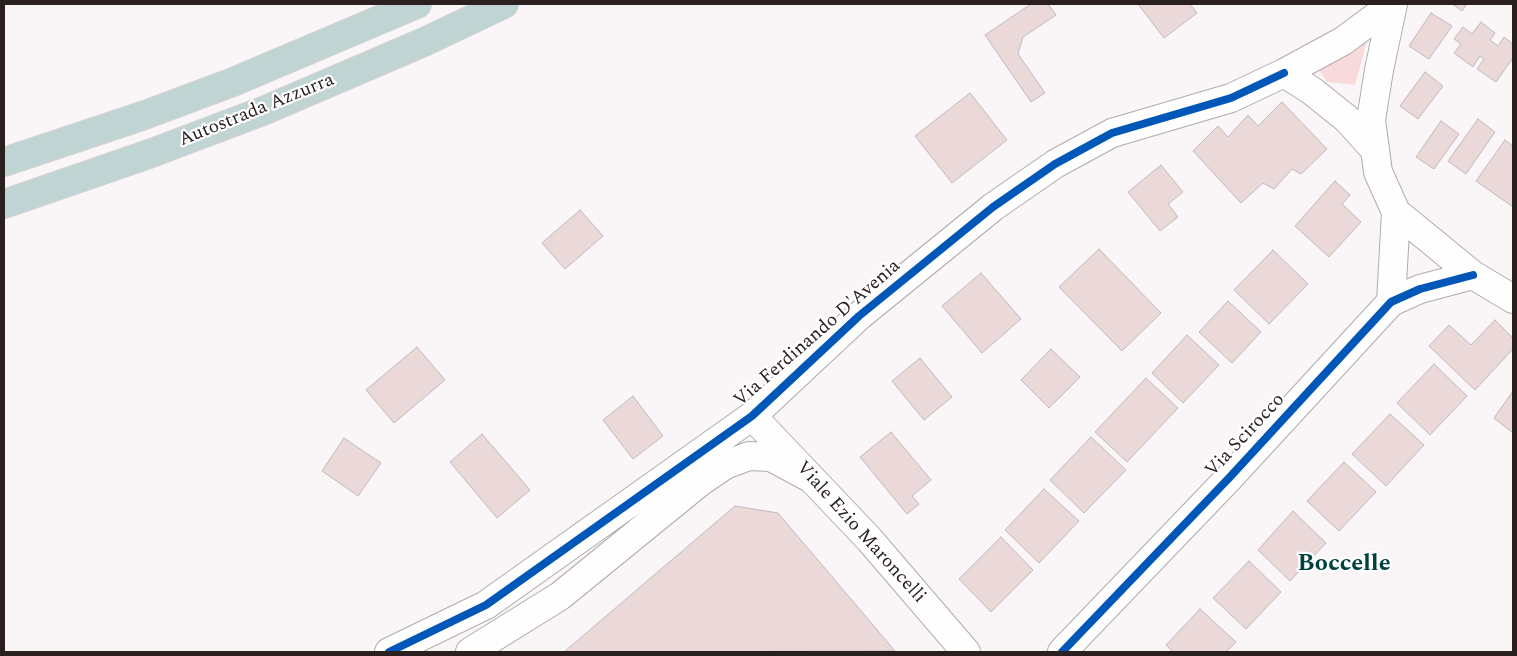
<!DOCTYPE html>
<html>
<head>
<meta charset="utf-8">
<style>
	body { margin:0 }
	#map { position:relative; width:1517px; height:656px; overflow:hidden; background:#faf6f7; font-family:Spectral,serif }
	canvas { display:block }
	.frame { position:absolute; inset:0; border:5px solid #2b2020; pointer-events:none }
</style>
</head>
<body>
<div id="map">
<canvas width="1517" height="656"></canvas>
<div class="frame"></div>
</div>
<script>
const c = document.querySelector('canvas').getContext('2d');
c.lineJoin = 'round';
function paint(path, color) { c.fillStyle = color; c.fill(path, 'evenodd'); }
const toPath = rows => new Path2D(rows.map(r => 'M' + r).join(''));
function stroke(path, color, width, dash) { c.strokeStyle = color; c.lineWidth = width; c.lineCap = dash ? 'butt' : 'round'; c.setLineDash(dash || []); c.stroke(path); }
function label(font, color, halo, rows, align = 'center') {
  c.font = font + ' Spectral,serif'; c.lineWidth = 4.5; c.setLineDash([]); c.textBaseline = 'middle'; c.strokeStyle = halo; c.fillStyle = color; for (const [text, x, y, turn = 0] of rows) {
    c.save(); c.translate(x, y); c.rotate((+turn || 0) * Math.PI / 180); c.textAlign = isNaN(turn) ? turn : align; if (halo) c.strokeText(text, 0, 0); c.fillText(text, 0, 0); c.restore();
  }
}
const green = toPath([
	[1367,41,1355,85,1327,82,1319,70]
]);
const building = toPath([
	[1031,4,1048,4,1056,15,1023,37,1018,54,1045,93,1031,102,985,35,1031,4],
	[1138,4,1190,4,1197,13,1164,38,1138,4],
	[1452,4,1467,4,1462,11,1452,4],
	[1431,13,1452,26,1429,59,1409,46,1431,13],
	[1481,22,1495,33,1490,40,1498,46,1504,37,1513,44,1513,58,1496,82,1477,69,1484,59,1480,56,1473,67,1454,53,1461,44,1454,39,1463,27,1472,34,1481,22],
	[1425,72,1443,86,1418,119,1400,106,1425,72],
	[970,93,1007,140,952,183,915,136,970,93],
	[1282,102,1327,149,1301,174,1292,169,1274,189,1263,183,1241,203,1193,151,1218,126,1228,137,1248,115,1258,126,1282,102],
	[1478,119,1495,132,1466,174,1448,161,1478,119],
	[1441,121,1459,134,1434,169,1416,157,1441,121],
	[1505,140,1513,146,1513,207,1476,181,1505,140],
	[1161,165,1183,192,1168,204,1178,217,1160,231,1128,192,1161,165],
	[1335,181,1350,195,1342,204,1361,222,1329,257,1295,226,1335,181],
	[580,210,603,236,565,269,542,243,580,210],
	[1099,249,1161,313,1122,351,1059,287,1099,249],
	[1273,250,1308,284,1269,324,1234,290,1273,250],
	[981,273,1021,319,982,353,942,306,981,273],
	[1228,301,1261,332,1232,363,1199,332,1228,301],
	[1495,320,1513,338,1513,349,1475,390,1429,346,1449,325,1471,345,1495,320],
	[1187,335,1219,365,1183,403,1152,373,1187,335],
	[417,347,445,380,394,423,366,390,417,347],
	[1051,349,1080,377,1049,408,1021,380,1051,349],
	[920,358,952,397,924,420,892,381,920,358],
	[1434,364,1467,396,1430,435,1397,403,1434,364],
	[1146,378,1178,408,1127,462,1095,432,1146,378],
	[1513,391,1513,433,1494,418,1513,391],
	[633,396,663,436,633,459,603,420,633,396],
	[1390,414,1424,445,1386,486,1352,454,1390,414],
	[891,432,931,480,912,496,919,504,907,514,860,457,891,432],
	[482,434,530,490,497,518,450,462,482,434],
	[1091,437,1126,470,1084,513,1050,480,1091,437],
	[344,438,381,463,358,496,322,471,344,438],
	[1344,462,1376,492,1339,531,1307,501,1344,462],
	[1044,489,1079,521,1039,563,1005,530,1044,489],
	[735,506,778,513,895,651,564,652,735,506],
	[1293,511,1326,543,1290,581,1258,550,1293,511],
	[1001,537,1033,570,991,612,959,579,1001,537],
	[1249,561,1281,592,1246,629,1213,598,1249,561],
	[1200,609,1236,642,1226,652,1173,652,1166,645,1200,609]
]);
const minor = toPath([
	[1393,4,1379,70,1371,120,1378,172,1396,212,1473,275,1513,299],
	[1375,150,1347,119,1312,91,1284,73,1343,41,1393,4],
	[1391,302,1396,212],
	[752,416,869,539,966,652],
	[389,652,486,605,752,416,859,316,993,207,1055,164,1112,133,1231,98,1284,73],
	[470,652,560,596,700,482,725,465,749,456,771,457,812,479],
	[1062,652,1229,478,1391,302,1420,289,1473,275]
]);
const highway = toPath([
	[4,162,142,116,233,82,417,4],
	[4,204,149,154,263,111,424,42,504,4]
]);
const cycleway = toPath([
	[389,652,486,605,752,416,859,316,993,207,1055,164,1112,133,1231,98,1284,73],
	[1062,652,1229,478,1391,302,1420,289,1473,275]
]);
const streetNames = [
	["Autostrada Azzurra",257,111,-22],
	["Via Ferdinando D'Avenia",818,334,-41],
	["Via Scirocco",1246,436,-47],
	["Viale Ezio Maroncelli",860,533,48]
];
const districtNames = [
	["Boccelle",1344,565]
];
paint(green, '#f9dadc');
paint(building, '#ebd8d9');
stroke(building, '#c0b9ba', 1);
stroke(minor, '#b1abab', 30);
stroke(highway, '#d7d4d4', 30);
stroke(minor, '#fefefe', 28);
stroke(highway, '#c0d4d3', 28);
stroke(cycleway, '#0057b8', 8);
label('19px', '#2b2020', '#fff', streetNames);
label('bold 24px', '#00413f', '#fff', districtNames);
</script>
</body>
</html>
